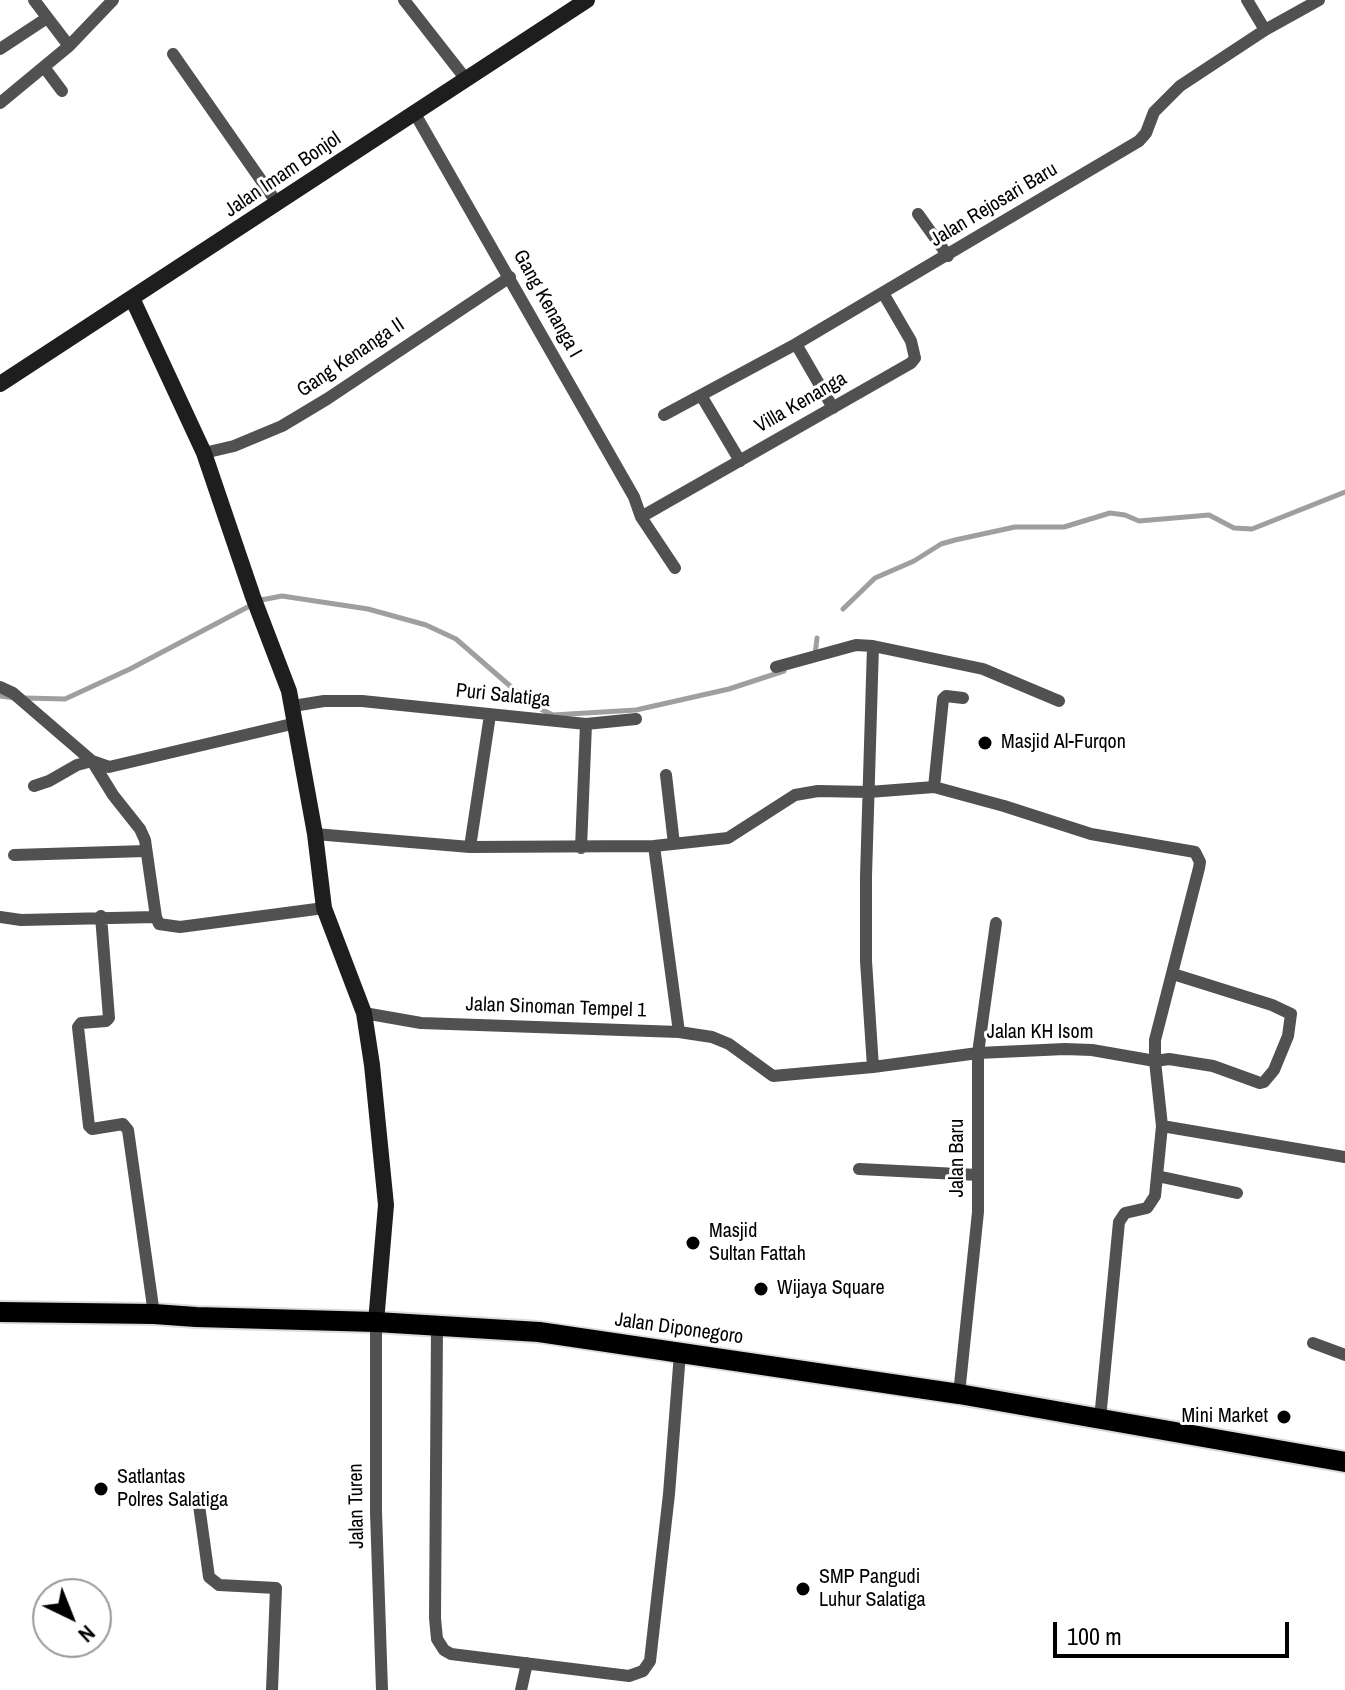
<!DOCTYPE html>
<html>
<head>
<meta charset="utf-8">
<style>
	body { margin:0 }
	#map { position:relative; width:1345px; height:1690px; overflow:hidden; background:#fff; font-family:"Archivo Narrow",sans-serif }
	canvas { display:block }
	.north { position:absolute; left:32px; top:1578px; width:80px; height:80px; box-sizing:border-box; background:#fff; border:2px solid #999; border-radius:50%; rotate:137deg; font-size:22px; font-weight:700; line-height:32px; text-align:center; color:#000 }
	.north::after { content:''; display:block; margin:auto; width:28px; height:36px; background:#000; clip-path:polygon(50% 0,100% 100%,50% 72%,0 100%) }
	.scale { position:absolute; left:1053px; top:1622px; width:236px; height:36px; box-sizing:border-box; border:4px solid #000; border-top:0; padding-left:10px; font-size:24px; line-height:28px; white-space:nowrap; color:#000; -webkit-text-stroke:6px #fff; paint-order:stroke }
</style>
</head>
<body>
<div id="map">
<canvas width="1345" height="1690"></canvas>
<div class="north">N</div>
<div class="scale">100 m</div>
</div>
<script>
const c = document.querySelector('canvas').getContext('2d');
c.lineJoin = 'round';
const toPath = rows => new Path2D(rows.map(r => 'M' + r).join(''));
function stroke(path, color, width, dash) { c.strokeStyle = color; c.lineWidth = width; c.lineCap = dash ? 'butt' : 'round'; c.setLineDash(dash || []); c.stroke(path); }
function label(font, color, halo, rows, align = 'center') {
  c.font = font + ' "Archivo Narrow",sans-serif'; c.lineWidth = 6; c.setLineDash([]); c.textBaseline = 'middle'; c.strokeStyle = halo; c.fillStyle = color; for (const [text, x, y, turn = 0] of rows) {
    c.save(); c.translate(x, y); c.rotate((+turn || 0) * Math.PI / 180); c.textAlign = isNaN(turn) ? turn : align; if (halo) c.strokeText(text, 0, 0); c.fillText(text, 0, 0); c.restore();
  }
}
const stream = toPath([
	[843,609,875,578,914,561,941,544,955,540,1015,527,1064,527,1110,513,1125,515,1139,521,1209,515,1234,528,1252,529,1345,492],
	[815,655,817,638],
	[0,696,15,698],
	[25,698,65,699,130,669,261,600,282,596,368,609,426,625,456,639,532,705,553,715,636,710,729,689,784,671]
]);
const street = toPath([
	[34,0,69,46,113,0],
	[404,0,465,78],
	[1247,0,1265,30],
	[0,49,47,18],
	[173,54,277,203],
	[44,67,62,91],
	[0,103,69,46],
	[414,112,634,497,641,517,675,568],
	[918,214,948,256],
	[796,344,833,408],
	[702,397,740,461],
	[664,415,796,344,1139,141,1146,133,1154,112,1180,86,1265,30,1319,0],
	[204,453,234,446,282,426,327,399,510,277],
	[641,517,911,363,915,358,911,341,883,293],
	[776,667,856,645,873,646,983,669,1059,701],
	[0,687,13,693,92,761,113,795,140,829,145,840,156,917,159,924,180,927,324,908],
	[293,706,324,701,362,701,586,724,581,848],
	[586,724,636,719],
	[666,775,674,844],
	[34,786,49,781,77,765,92,761,109,767,296,723],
	[934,787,943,699,946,696,963,698],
	[315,834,470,847,654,846],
	[470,847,490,715],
	[14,855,146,851],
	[101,916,109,1018,106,1021,81,1023,78,1027,89,1126,92,1129,123,1124,128,1130,154,1314],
	[0,917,21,920,156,917],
	[364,1013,421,1023,679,1032,712,1037,729,1044,773,1076,873,1067,978,1053,1065,1049,1092,1050,1155,1061,1162,1126,1155,1196,1147,1208,1125,1213,1119,1222,1100,1419],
	[679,1032,654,846,728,838,795,795,818,791,869,792,934,787,1004,806,1091,834,1195,852,1200,862,1199,868,1155,1040,1155,1061,1169,1059,1213,1066,1260,1083,1264,1082,1274,1070,1288,1036,1291,1014,1272,1005,1173,974],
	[873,1067,866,961,866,876,873,646],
	[1162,1126,1345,1157],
	[859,1169,978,1175],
	[1157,1176,1237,1193],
	[376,1322,376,1512,382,1690],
	[437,1325,435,1618,437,1639,444,1650,451,1654,629,1676,643,1671,650,1661,669,1494,680,1353],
	[1313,1343,1345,1355],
	[959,1394,978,1212,978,1053,996,923],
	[198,1498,209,1577,219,1585,276,1588,272,1690],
	[521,1690,527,1663]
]);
const secondary = toPath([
	[132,298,204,453,253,597,289,691,315,834,324,908,364,1013,372,1065,386,1205,376,1322],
	[0,384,587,0]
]);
const primary = toPath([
	[0,1312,154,1314,196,1317,376,1322,539,1332,959,1394,1345,1462]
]);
const markers = [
	[985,743,8,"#000"],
	[693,1243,8,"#000"],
	[761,1289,8,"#000"],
	[1284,1417,8,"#000"],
	[101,1489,8,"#000"],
	[803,1589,8,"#000"]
];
const streetNames = [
	["Jalan Imam Bonjol",283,175,-34],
	["Jalan Rejosari Baru",994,205,-31],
	["Gang Kenanga I",547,304,61],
	["Gang Kenanga II",351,358,-34],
	["Villa Kenanga",801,403,-30],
	["Puri Salatiga",503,696,6],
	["Jalan Sinoman Tempel 1",556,1008,2],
	["Jalan KH Isom",1040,1033],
	["Jalan Baru",958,1158,-90],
	["Jalan Diponegoro",679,1329,8],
	["Jalan Turen",357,1506,-91]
];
const poiNames = [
	["Masjid Al-Furqon",1001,743],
	["Masjid",709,1232],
	["Sultan Fattah",709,1255],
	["Wijaya Square",777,1289],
	["Mini Market",1268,1417,"right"],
	["Satlantas",117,1478],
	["Polres Salatiga",117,1501],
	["SMP Pangudi",819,1578],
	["Luhur Salatiga",819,1601]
];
stroke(stream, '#9f9f9f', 5);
stroke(primary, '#dbdbdb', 24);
stroke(street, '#515151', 12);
stroke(secondary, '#1e1e1e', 16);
stroke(primary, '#000', 20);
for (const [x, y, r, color] of markers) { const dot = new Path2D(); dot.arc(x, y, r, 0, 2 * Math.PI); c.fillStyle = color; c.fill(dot); stroke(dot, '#fff', 3); }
label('20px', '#000', '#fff', streetNames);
label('20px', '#000', '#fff', poiNames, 'left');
</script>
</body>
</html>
